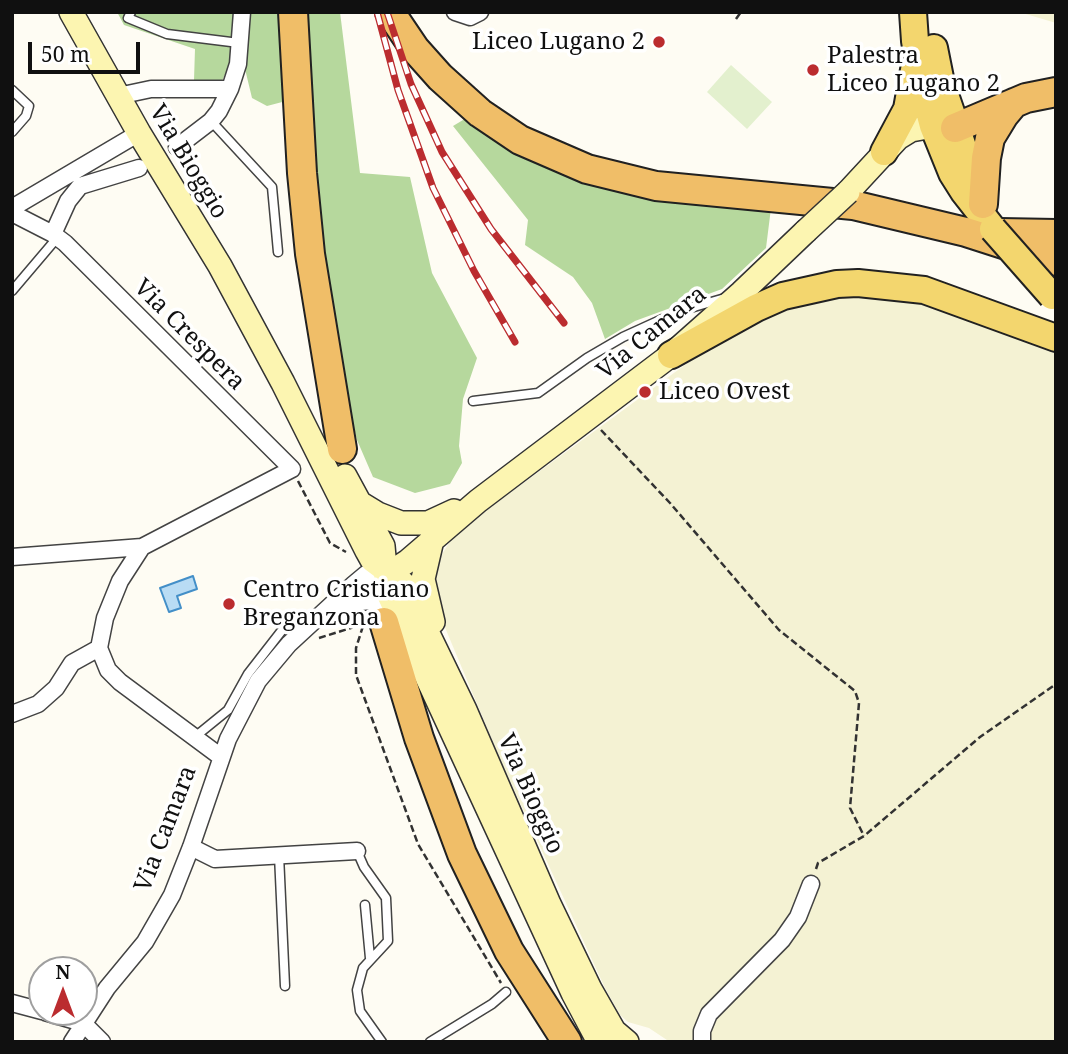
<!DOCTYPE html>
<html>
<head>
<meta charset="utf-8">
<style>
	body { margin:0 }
	#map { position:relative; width:1068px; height:1054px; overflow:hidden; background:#fefcf3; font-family:"Noto Serif",serif }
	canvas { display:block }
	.frame { position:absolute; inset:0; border:14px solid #101010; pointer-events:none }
	.north { position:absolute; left:28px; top:956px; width:70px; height:70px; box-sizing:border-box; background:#fff; border:2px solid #9f9f9f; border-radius:50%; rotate:0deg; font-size:19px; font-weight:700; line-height:28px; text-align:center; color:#101010 }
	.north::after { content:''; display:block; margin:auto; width:24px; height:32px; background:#bb2c2f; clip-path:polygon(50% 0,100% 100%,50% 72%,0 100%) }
	.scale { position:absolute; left:28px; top:42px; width:112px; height:32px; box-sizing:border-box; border:4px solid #101010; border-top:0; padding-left:9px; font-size:21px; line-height:24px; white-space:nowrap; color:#101010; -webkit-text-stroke:5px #fff; paint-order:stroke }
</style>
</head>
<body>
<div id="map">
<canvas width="1068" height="1054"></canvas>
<div class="frame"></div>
<div class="north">N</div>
<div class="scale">50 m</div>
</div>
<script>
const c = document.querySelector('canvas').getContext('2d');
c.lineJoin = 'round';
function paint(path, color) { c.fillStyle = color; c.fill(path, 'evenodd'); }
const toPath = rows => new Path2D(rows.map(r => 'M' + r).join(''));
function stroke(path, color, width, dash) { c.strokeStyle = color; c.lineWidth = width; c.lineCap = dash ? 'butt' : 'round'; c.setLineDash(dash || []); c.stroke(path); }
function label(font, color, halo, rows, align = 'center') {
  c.font = font + ' "Noto Serif",serif'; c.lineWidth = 7; c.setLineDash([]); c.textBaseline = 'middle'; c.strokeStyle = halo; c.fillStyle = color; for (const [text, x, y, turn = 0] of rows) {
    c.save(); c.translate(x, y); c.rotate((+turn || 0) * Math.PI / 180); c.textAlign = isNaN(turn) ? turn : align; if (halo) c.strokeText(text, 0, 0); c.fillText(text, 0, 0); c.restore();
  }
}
const farmland = toPath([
	[1019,12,1056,12,1056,23],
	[858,283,1056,338,1056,1042,670,1042,649,1028,628,1022,620,1015,605,988,503,766,436,606,434,584,437,562,451,540,477,517,745,321]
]);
const forest = toPath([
	[117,12,283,12,286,101,267,106,252,98,239,44,222,81,194,80,195,49,124,25],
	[305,12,340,12,360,173,410,177,432,273,477,358,463,399,459,446,462,463,450,484,415,493,373,477,357,440,340,372,315,186],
	[468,117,545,165,771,208,766,248,722,289,635,321,605,339,592,303,573,277,525,245,528,220,453,126]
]);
const pitch = toPath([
	[731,65,772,102,747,129,707,92]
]);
const water = toPath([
	[193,576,197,589,177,596,181,608,169,612,160,588,193,576]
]);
const path = toPath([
	[736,19,741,12],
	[601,430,670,503,779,630,855,691,859,703,850,808,864,836],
	[298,481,330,543,346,552],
	[363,626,356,648,356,675,418,844,501,983],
	[319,638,351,628,364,620],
	[816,869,818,863,864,836,980,737,1056,684]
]);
const service = toPath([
	[131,12,128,18,167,34,239,43],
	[12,90,29,106,26,116,12,132],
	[211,121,272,187,278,252],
	[12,291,57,238],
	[473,401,538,393,587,358,623,337,680,311,725,298],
	[196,736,228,710,248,674,290,620,301,632],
	[357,851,364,867,386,898,388,941,363,968,357,990,360,1011,382,1042],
	[279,855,285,986],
	[365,905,370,958],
	[430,1042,492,1004,506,992]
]);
const minor = toPath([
	[455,12,470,17,480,12],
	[118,96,151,89,230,89,238,64,242,12],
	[177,147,211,121,219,111,230,89],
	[12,208,139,133],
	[12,213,53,234,65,243,292,469,142,547,120,581,105,618,99,648,108,670,120,682,221,757],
	[53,234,68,201,80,186,139,168],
	[12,557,142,547],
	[348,603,372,601,398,613],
	[339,608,377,582,385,569],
	[12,714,38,704,56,688,72,663,99,648],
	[191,847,215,859,357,851],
	[12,1003,42,1011],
	[45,1012,83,1023,102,1042],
	[72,1042,107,988,145,942,172,895,191,847,228,739,258,681,289,644,354,584,366,574,385,569],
	[702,1042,702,1031,709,1014,782,940,798,917,811,884]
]);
const secondary = toPath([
	[71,12,139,133,220,266,283,383,367,551,372,560,404,584,465,710,549,904,590,989,614,1031,627,1042],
	[848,192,898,138,911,130,933,126],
	[345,476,383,546,387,591,573,993,599,1042],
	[360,503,378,514,401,523,428,523,454,511],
	[432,540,423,579,433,622],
	[385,569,399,567,408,561,478,501,671,355,741,293,806,231]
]);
const primary = toPath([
	[913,12,915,41,923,88,933,126,952,173,964,192,993,229],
	[934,48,941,83,977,188],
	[884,152,907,109,914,70],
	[671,355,756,308,783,296,837,284,858,283,924,290,1056,338]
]);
const trunk = toPath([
	[293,12,302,173,310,254,342,449],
	[390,12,415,49,440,77,480,113,520,140,587,169,656,186,853,205,966,232,1056,261],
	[955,128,1026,98,1056,92],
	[983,204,986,158,990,138,1004,115,1014,103],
	[1000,233,1056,234],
	[384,622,419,738,462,854,509,951,567,1042]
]);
const rail = toPath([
	[377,12,398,90,433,188,474,271,515,342],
	[387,12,411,84,442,152,491,229,564,323]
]);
const secondaryBridge = toPath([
	[806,231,848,192]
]);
const primaryBridge = toPath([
	[993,229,1052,296]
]);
const markers = [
	[659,42,7,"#bb2c2f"],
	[813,70,7,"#bb2c2f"],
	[645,392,7,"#bb2c2f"],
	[229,604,7,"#bb2c2f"]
];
const poiNames = [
	["Liceo Lugano 2",645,42,"right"],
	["Palestra",827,56],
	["Liceo Lugano 2",827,84],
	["Liceo Ovest",659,392],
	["Centro Cristiano",243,590],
	["Breganzona",243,618]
];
const streetNames = [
	["Via Bioggio",188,162,59],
	["Via Camara",652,333,-39],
	["Via Crespera",189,335,45],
	["Via Bioggio",530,794,66],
	["Via Camara",166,829,-69]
];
paint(farmland, '#f4f2d3');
paint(forest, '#b6d89d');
paint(pitch, '#e3f0ce');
paint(water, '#b9dcf4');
stroke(water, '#438fc8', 2);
stroke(service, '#434343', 11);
stroke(minor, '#434343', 19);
stroke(secondary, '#323232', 26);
stroke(primary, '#212121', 30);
stroke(trunk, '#212121', 32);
stroke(path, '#323232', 2.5, [7, 3.5]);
stroke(service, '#fff', 8);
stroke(minor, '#fff', 16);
stroke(secondary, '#fcf5b1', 23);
stroke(primary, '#f3d66e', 26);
stroke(trunk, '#f0be68', 28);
stroke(rail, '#bb2c2f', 7);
stroke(rail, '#fff', 4.5, [13]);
stroke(secondaryBridge, '#323232', 26, []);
stroke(primaryBridge, '#212121', 30, []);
stroke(secondaryBridge, '#fcf5b1', 23);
stroke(primaryBridge, '#f3d66e', 26);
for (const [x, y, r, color] of markers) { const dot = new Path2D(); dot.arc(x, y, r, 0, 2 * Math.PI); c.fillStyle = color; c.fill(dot); stroke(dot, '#fff', 2.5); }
label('24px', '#101010', '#fff', poiNames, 'left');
label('24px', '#101010', '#fff', streetNames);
</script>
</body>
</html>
